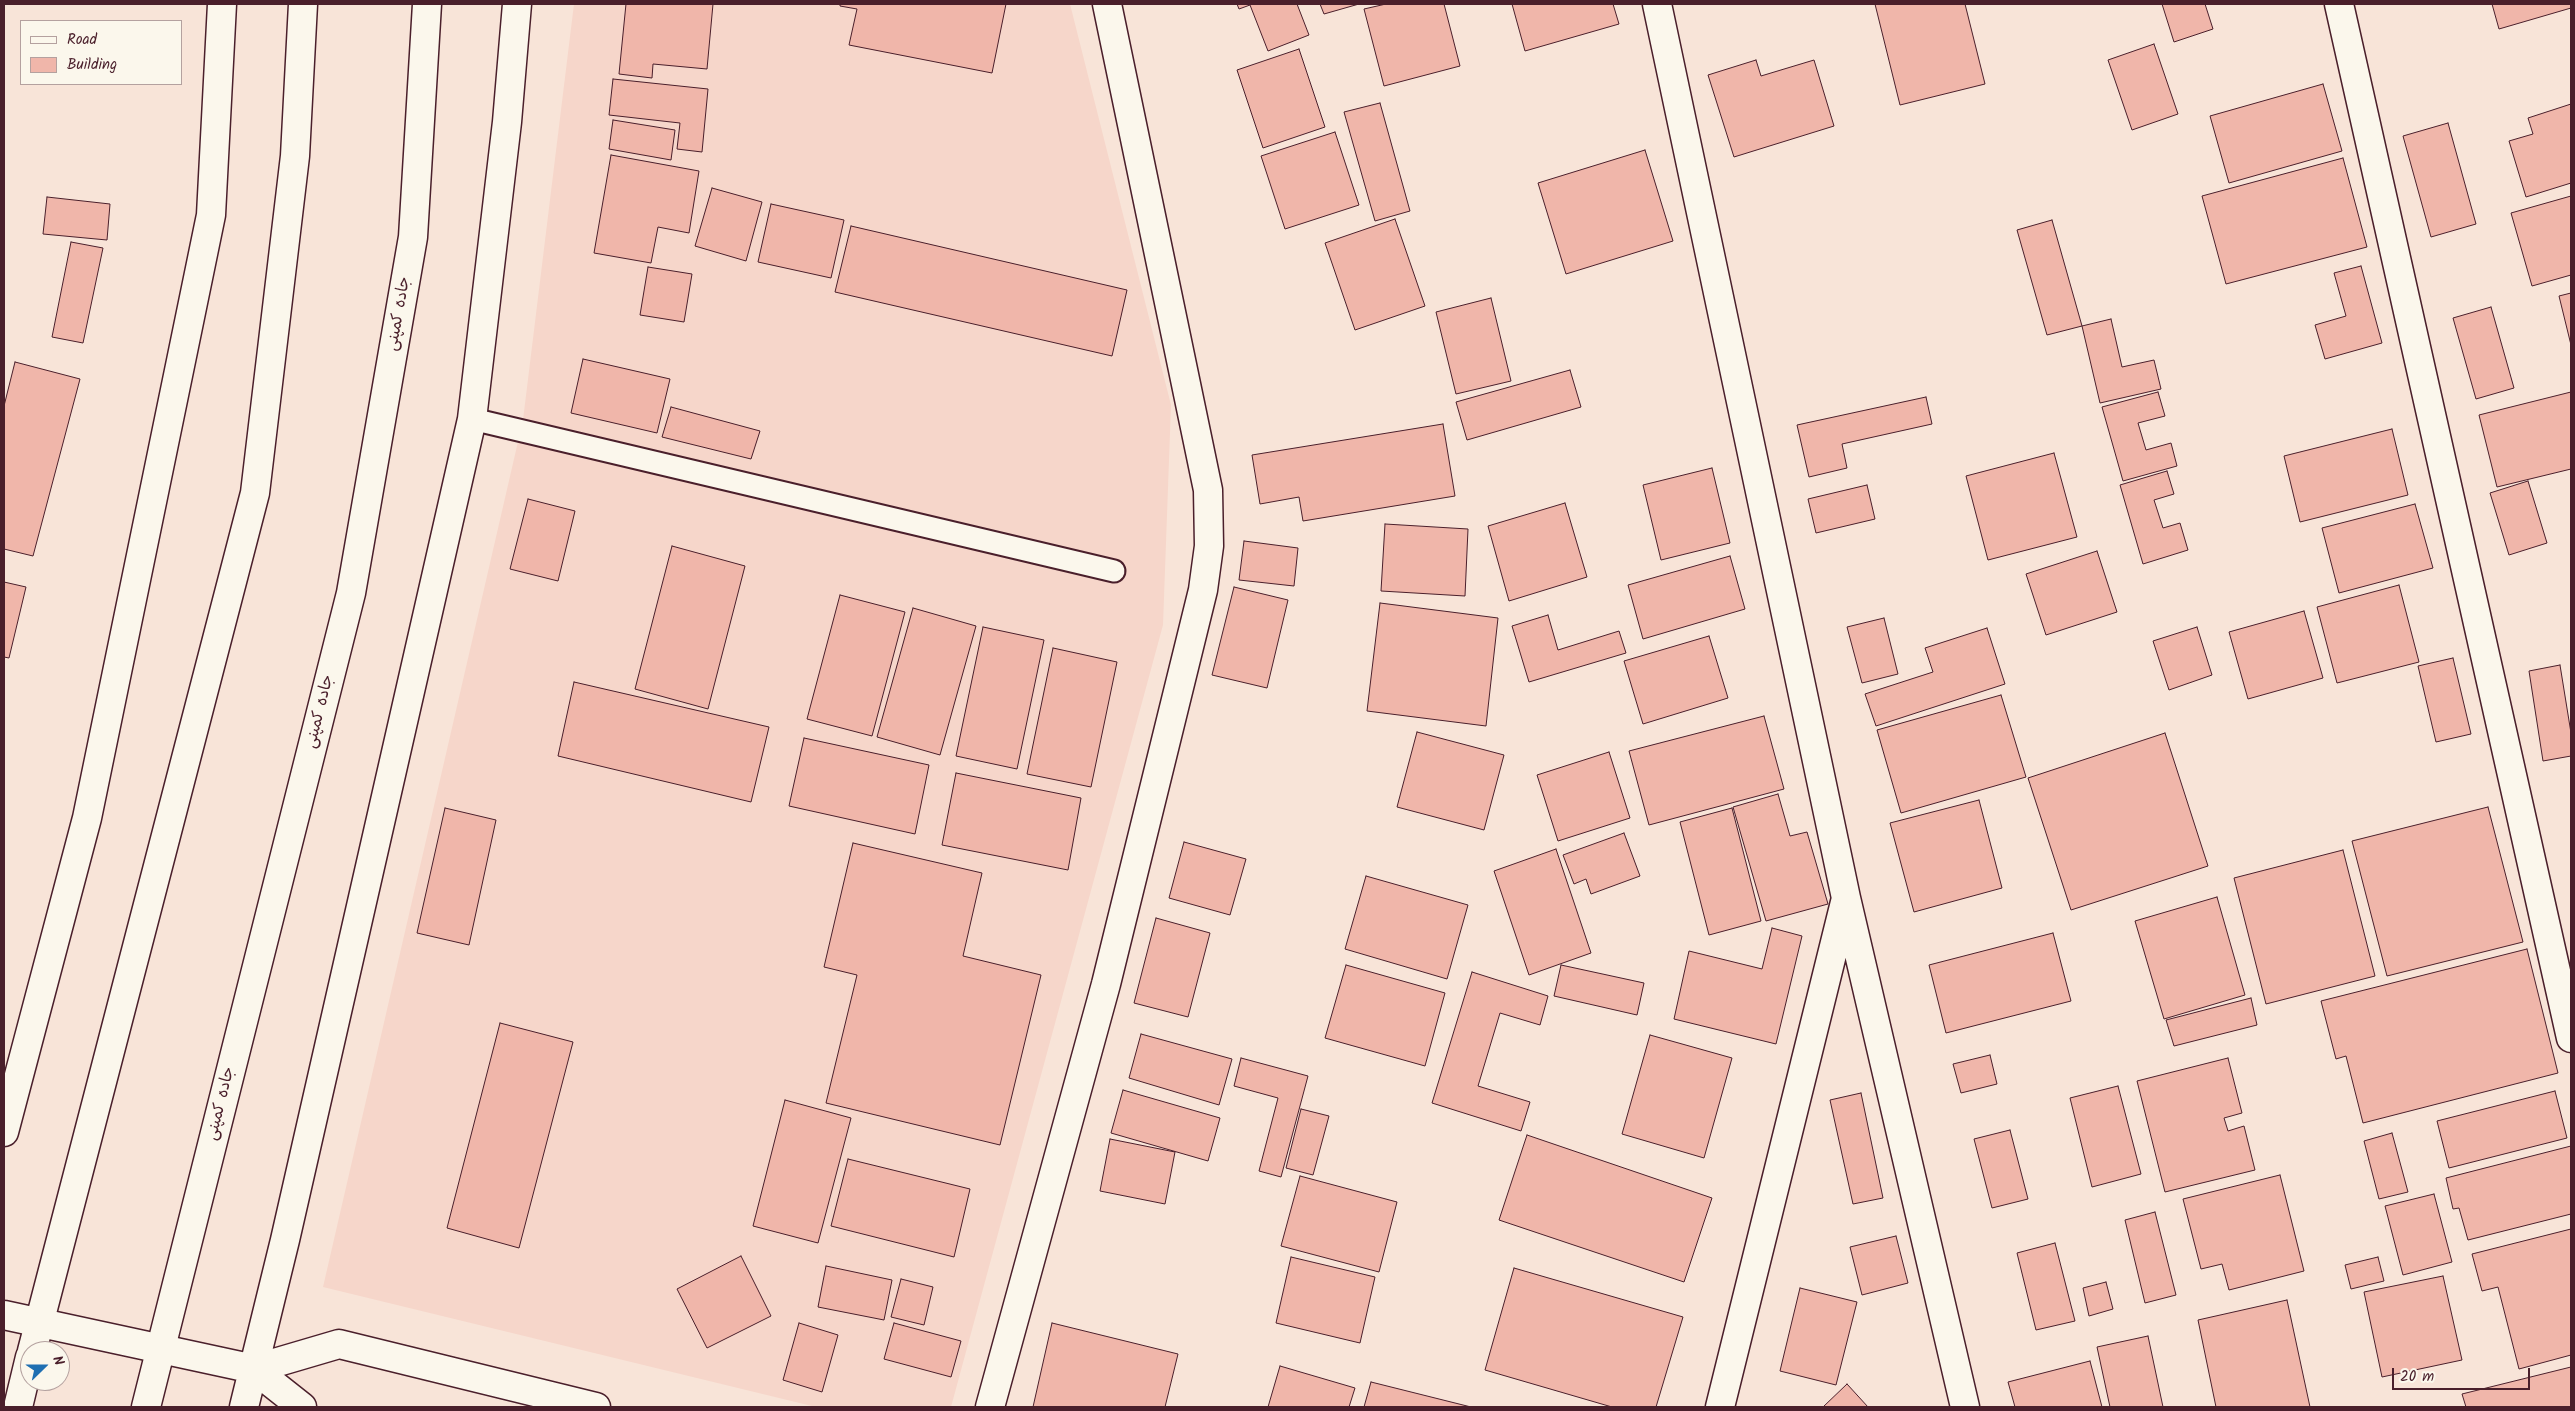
<!DOCTYPE html>
<html>
<head>
<meta charset="utf-8">
<style>
	body { margin:0 }
	#map { position:relative; width:2575px; height:1411px; overflow:hidden; background:#f8e4d8; font-family:Kalam,sans-serif }
	canvas { display:block }
	.frame { position:absolute; inset:0; border:5px solid #4a1f2b; pointer-events:none }
	.legend { position:absolute; left:20px; top:20px; width:162px; height:65px; box-sizing:border-box; background:#fbf7ec; border:1px solid #b4a19f; margin:0; padding:6px 9px; list-style:none; font-size:15px; color:#4a1f2b }
	.legend li { display:flex; align-items:center; gap:10px; height:25px }
	.legend b { width:25px; border:1px solid #b4a19f }
	.north { position:absolute; left:20px; top:1341px; width:50px; height:50px; box-sizing:border-box; background:#fbf7ec; border:1px solid #b4a19f; border-radius:50%; rotate:68deg; font-size:14px; font-weight:700; line-height:20px; text-align:center; color:#4a1f2b }
	.north::after { content:''; display:block; margin:auto; width:18px; height:22px; background:#1f6fb2; clip-path:polygon(50% 0,100% 100%,50% 72%,0 100%) }
	.scale { position:absolute; left:2392px; top:1368px; width:138px; height:22px; box-sizing:border-box; border:2px solid #4a1f2b; border-top:0; padding-left:6px; font-size:15px; line-height:18px; white-space:nowrap; color:#4a1f2b; -webkit-text-stroke:4px #fbf7ec; paint-order:stroke }
</style>
</head>
<body>
<div id="map">
<canvas width="2575" height="1411"></canvas>
<div class="frame"></div>
<ul class="legend">
<li><b style="height:6px;background:#fbf7ec"></b>Road</li>
<li><b style="height:14px;background:#f0b6aa"></b>Building</li>
</ul>
<div class="north">N</div>
<div class="scale">20 m</div>
</div>
<script>
const c = document.querySelector('canvas').getContext('2d');
c.lineJoin = 'round';
function paint(path, color) { c.fillStyle = color; c.fill(path, 'evenodd'); }
const toPath = rows => new Path2D(rows.map(r => 'M' + r).join(''));
function stroke(path, color, width, dash) { c.strokeStyle = color; c.lineWidth = width; c.lineCap = dash ? 'butt' : 'round'; c.setLineDash(dash || []); c.stroke(path); }
function label(font, color, halo, rows, align = 'center') {
  c.font = font + ' Kalam,"Playpen Sans Arabic",sans-serif'; c.lineWidth = 4; c.setLineDash([]); c.textBaseline = 'middle'; c.strokeStyle = halo; c.fillStyle = color; for (const [text, x, y, turn = 0] of rows) {
    c.save(); c.translate(x, y); c.rotate((+turn || 0) * Math.PI / 180); c.textAlign = isNaN(turn) ? turn : align; if (halo) c.strokeText(text, 0, 0); c.fillText(text, 0, 0); c.restore();
  }
}
const built = toPath([
	[574,4,1070,4,1171,405,1163,625,951,1407,816,1407,323,1287,523,420]
]);
const building = toPath([
	[626,4,713,4,707,69,653,64,652,78,619,74,626,4],
	[840,4,1006,4,992,73,849,45,857,9,840,6,840,4],
	[1237,4,1297,4,1309,35,1268,51,1250,5,1239,9,1237,4],
	[1320,4,1359,4,1324,14,1320,4],
	[1386,4,1444,4,1460,66,1384,86,1364,9,1386,4],
	[1512,4,1613,4,1619,24,1525,51,1512,4],
	[1875,4,1965,4,1985,84,1900,105,1875,4],
	[2162,4,2205,4,2213,29,2174,42,2162,4],
	[2492,4,2571,4,2571,8,2499,29,2492,4],
	[2154,44,2178,114,2132,130,2108,60,2154,44],
	[1299,49,1325,127,1263,148,1237,70,1299,49],
	[1756,60,1761,76,1814,60,1834,126,1734,157,1708,75,1756,60],
	[613,79,708,89,702,152,677,149,680,123,609,115,613,79],
	[2323,84,2342,151,2229,183,2210,116,2323,84],
	[1380,103,1410,211,1375,221,1344,112,1380,103],
	[2571,104,2571,183,2526,197,2509,141,2533,134,2528,118,2571,104],
	[613,120,675,130,671,160,609,149,613,120],
	[2448,123,2476,224,2431,237,2403,136,2448,123],
	[1335,132,1359,205,1285,229,1261,156,1335,132],
	[1645,150,1673,241,1566,274,1538,183,1645,150],
	[611,155,699,171,689,233,658,227,651,263,594,253,611,155],
	[2343,158,2367,247,2226,284,2202,196,2343,158],
	[712,188,762,202,746,261,695,246,712,188],
	[2571,196,2571,275,2532,286,2511,213,2571,196],
	[47,197,110,204,107,240,43,234,47,197],
	[771,204,844,220,831,278,758,262,771,204],
	[1395,219,1425,306,1355,330,1325,243,1395,219],
	[2052,220,2082,326,2047,335,2017,230,2052,220],
	[851,226,1127,290,1112,356,835,292,851,226],
	[71,242,103,248,83,343,52,337,71,242],
	[2361,266,2382,343,2325,359,2315,325,2346,316,2334,273,2361,266],
	[648,267,692,274,684,322,640,315,648,267],
	[2571,293,2571,345,2559,296,2571,293],
	[1491,298,1511,381,1456,394,1436,312,1491,298],
	[2491,307,2514,388,2476,399,2453,318,2491,307],
	[2111,319,2122,367,2154,360,2161,389,2100,403,2082,326,2111,319],
	[583,359,670,379,657,433,571,413,583,359],
	[15,362,80,379,33,556,4,549,4,406,15,362],
	[1570,370,1581,407,1467,440,1456,402,1570,370],
	[2158,392,2165,416,2138,423,2146,450,2171,443,2177,466,2123,481,2102,407,2158,392],
	[2571,392,2571,469,2497,487,2479,415,2571,392],
	[1926,397,1932,424,1842,444,1847,468,1809,477,1797,425,1926,397],
	[671,407,760,431,751,459,662,437,671,407],
	[1443,424,1455,496,1303,521,1299,497,1260,504,1252,455,1443,424],
	[2392,429,2408,495,2300,522,2284,456,2392,429],
	[2054,453,2077,537,1988,560,1966,476,2054,453],
	[1712,468,1730,543,1661,560,1643,485,1712,468],
	[2167,471,2174,494,2154,500,2163,528,2180,523,2188,550,2143,564,2120,485,2167,471],
	[2528,481,2547,543,2509,555,2490,493,2528,481],
	[1867,485,1875,519,1816,533,1808,499,1867,485],
	[528,499,575,511,558,581,510,569,528,499],
	[1565,503,1587,577,1509,601,1488,526,1565,503],
	[2415,504,2433,568,2339,593,2322,528,2415,504],
	[1385,524,1468,529,1465,596,1381,591,1385,524],
	[1244,541,1298,548,1294,586,1239,580,1244,541],
	[672,546,745,566,708,709,635,689,672,546],
	[2097,551,2117,612,2046,635,2026,574,2097,551],
	[1730,556,1745,609,1643,639,1628,585,1730,556],
	[4,582,26,587,9,658,4,657,4,582],
	[2399,585,2419,662,2337,683,2317,607,2399,585],
	[1234,587,1288,600,1267,688,1212,675,1234,587],
	[840,595,905,612,872,736,807,719,840,595],
	[1380,603,1498,618,1486,726,1367,711,1380,603],
	[913,608,976,626,940,755,877,737,913,608],
	[2304,611,2323,678,2248,699,2229,632,2304,611],
	[1548,615,1558,650,1619,631,1626,653,1529,682,1512,626,1548,615],
	[1884,618,1898,674,1862,683,1847,627,1884,618],
	[983,627,1044,640,1017,769,956,756,983,627],
	[2197,627,2212,675,2169,690,2153,641,2197,627],
	[1987,628,2005,684,1876,726,1865,694,1933,672,1925,648,1987,628],
	[1709,636,1728,698,1643,724,1624,661,1709,636],
	[1053,648,1117,662,1091,787,1027,774,1053,648],
	[2453,658,2471,734,2436,742,2418,666,2453,658],
	[2560,665,2571,733,2571,756,2543,761,2529,671,2560,665],
	[574,682,769,727,751,802,558,756,574,682],
	[2001,695,2026,777,1901,813,1877,730,2001,695],
	[1764,716,1784,789,1649,825,1629,751,1764,716],
	[1417,732,1504,755,1484,830,1397,807,1417,732],
	[2165,733,2208,866,2071,910,2028,778,2165,733],
	[804,738,929,765,915,834,789,806,804,738],
	[1609,752,1630,818,1558,841,1537,775,1609,752],
	[956,773,1081,798,1068,870,942,845,956,773],
	[1778,794,1790,836,1807,832,1828,904,1766,921,1733,807,1778,794],
	[1979,800,2002,888,1914,912,1890,823,1979,800],
	[2488,807,2523,942,2387,976,2352,841,2488,807],
	[445,808,496,820,469,945,417,933,445,808],
	[1732,808,1761,921,1709,935,1680,822,1732,808],
	[1624,833,1640,876,1591,894,1586,879,1574,884,1563,855,1624,833],
	[1184,842,1246,859,1230,915,1169,898,1184,842],
	[853,843,982,873,963,956,1041,975,1000,1145,826,1103,857,975,824,967,853,843],
	[1556,849,1591,953,1529,975,1494,871,1556,849],
	[2343,850,2375,976,2266,1004,2234,878,2343,850],
	[1366,876,1468,905,1447,979,1345,949,1366,876],
	[2217,897,2245,995,2164,1019,2135,921,2217,897],
	[1156,918,1210,933,1188,1017,1134,1003,1156,918],
	[1772,928,1802,936,1776,1044,1674,1019,1689,951,1762,969,1772,928],
	[2053,933,2071,1001,1946,1033,1929,965,2053,933],
	[2527,949,2558,1073,2363,1123,2346,1056,2336,1059,2321,1001,2527,949],
	[1346,965,1445,993,1425,1066,1325,1038,1346,965],
	[1561,965,1644,983,1637,1015,1554,996,1561,965],
	[1472,972,1548,996,1540,1025,1500,1013,1478,1086,1530,1102,1521,1131,1432,1103,1472,972],
	[2251,998,2257,1025,2174,1046,2166,1020,2251,998],
	[500,1023,573,1042,519,1248,447,1228,500,1023],
	[1141,1034,1232,1059,1219,1105,1129,1078,1141,1034],
	[1650,1035,1732,1058,1704,1158,1622,1134,1650,1035],
	[1990,1055,1997,1084,1961,1093,1953,1064,1990,1055],
	[1241,1058,1308,1076,1281,1177,1259,1171,1278,1098,1234,1086,1241,1058],
	[2228,1058,2242,1113,2224,1118,2228,1131,2244,1126,2255,1170,2165,1192,2137,1081,2228,1058],
	[2118,1086,2141,1174,2092,1187,2070,1098,2118,1086],
	[1123,1090,1220,1118,1208,1161,1111,1133,1123,1090],
	[2555,1091,2567,1138,2449,1168,2437,1121,2555,1091],
	[1861,1093,1883,1198,1853,1204,1830,1100,1861,1093],
	[785,1100,851,1118,818,1243,753,1226,785,1100],
	[1301,1109,1329,1116,1313,1175,1286,1168,1301,1109],
	[2010,1130,2028,1199,1992,1208,1974,1139,2010,1130],
	[2392,1133,2408,1192,2379,1199,2364,1141,2392,1133],
	[1527,1135,1712,1198,1684,1282,1499,1220,1527,1135],
	[1110,1139,1175,1152,1165,1204,1100,1191,1110,1139],
	[2571,1146,2571,1214,2468,1240,2459,1208,2453,1209,2446,1178,2571,1146],
	[848,1159,970,1189,954,1257,831,1226,848,1159],
	[2280,1175,2304,1271,2229,1290,2222,1264,2201,1269,2183,1199,2280,1175],
	[1300,1176,1397,1202,1379,1272,1281,1246,1300,1176],
	[2434,1194,2452,1262,2403,1275,2385,1206,2434,1194],
	[2155,1212,2176,1295,2145,1303,2125,1220,2155,1212],
	[2571,1229,2571,1355,2519,1369,2498,1287,2482,1291,2472,1254,2571,1229],
	[1896,1236,1908,1283,1862,1295,1850,1247,1896,1236],
	[2055,1243,2075,1321,2036,1330,2017,1253,2055,1243],
	[741,1256,771,1316,707,1348,677,1289,741,1256],
	[1291,1257,1375,1277,1360,1343,1276,1323,1291,1257],
	[2378,1257,2384,1281,2351,1289,2345,1265,2378,1257],
	[826,1266,892,1280,884,1320,818,1307,826,1266],
	[1514,1268,1683,1317,1656,1407,1612,1407,1485,1370,1514,1268],
	[2443,1276,2462,1360,2382,1377,2364,1292,2443,1276],
	[901,1279,933,1287,924,1325,891,1317,901,1279],
	[2106,1282,2113,1309,2089,1316,2083,1288,2106,1282],
	[1800,1288,1857,1302,1836,1385,1780,1371,1800,1288],
	[2287,1300,2310,1407,2216,1407,2198,1320,2287,1300],
	[799,1323,838,1335,822,1392,783,1380,799,1323],
	[894,1323,961,1341,951,1377,884,1359,894,1323],
	[1052,1323,1178,1354,1165,1407,1033,1407,1052,1323],
	[2148,1336,2163,1407,2110,1407,2097,1347,2148,1336],
	[2090,1361,2102,1407,2015,1407,2008,1382,2090,1361],
	[1280,1366,1355,1388,1349,1407,1268,1407,1280,1366],
	[2571,1367,2571,1407,2466,1407,2462,1394,2571,1367],
	[1371,1382,1471,1407,1364,1407,1371,1382],
	[1847,1384,1868,1407,1823,1407,1847,1384]
]);
const service = toPath([
	[472,419,1114,571]
]);
const minor = toPath([
	[1657,4,1846,898,1965,1407],
	[2339,4,2571,1038],
	[990,1407,1106,984,1203,590,1209,546,1208,490,1107,4],
	[1720,1407,1845,902]
]);
const tertiary = toPath([
	[4,1132,87,818,211,215,222,4],
	[4,1315,254,1369,302,1407],
	[254,1369,339,1344,596,1407],
	[244,1407,285,1240,472,419,507,122,517,4]
]);
const trunk = toPath([
	[32,1351,255,493,295,156,303,4],
	[18,1407,30,1357],
	[146,1407,351,593,413,237,427,4]
]);
const streetNames = [
	["جاده کمپنی",400,314,-80],
	["جاده کمپنی",321,712,-76],
	["جاده کمپنی",222,1104,-76]
];
paint(built, '#f6d6ca');
paint(building, '#f0b6aa');
stroke(building, '#4a1f2b', 1);
stroke(service, '#4a1f2b', 25);
stroke(minor, '#4a1f2b', 31);
stroke(tertiary, '#4a1f2b', 31);
stroke(trunk, '#4a1f2b', 31);
stroke(service, '#fbf7ec', 21);
stroke(minor, '#fbf7ec', 28);
stroke(tertiary, '#fbf7ec', 28);
stroke(trunk, '#fbf7ec', 28);
label('16px', '#4a1f2b', '#fbf7ec', streetNames);
</script>
</body>
</html>
